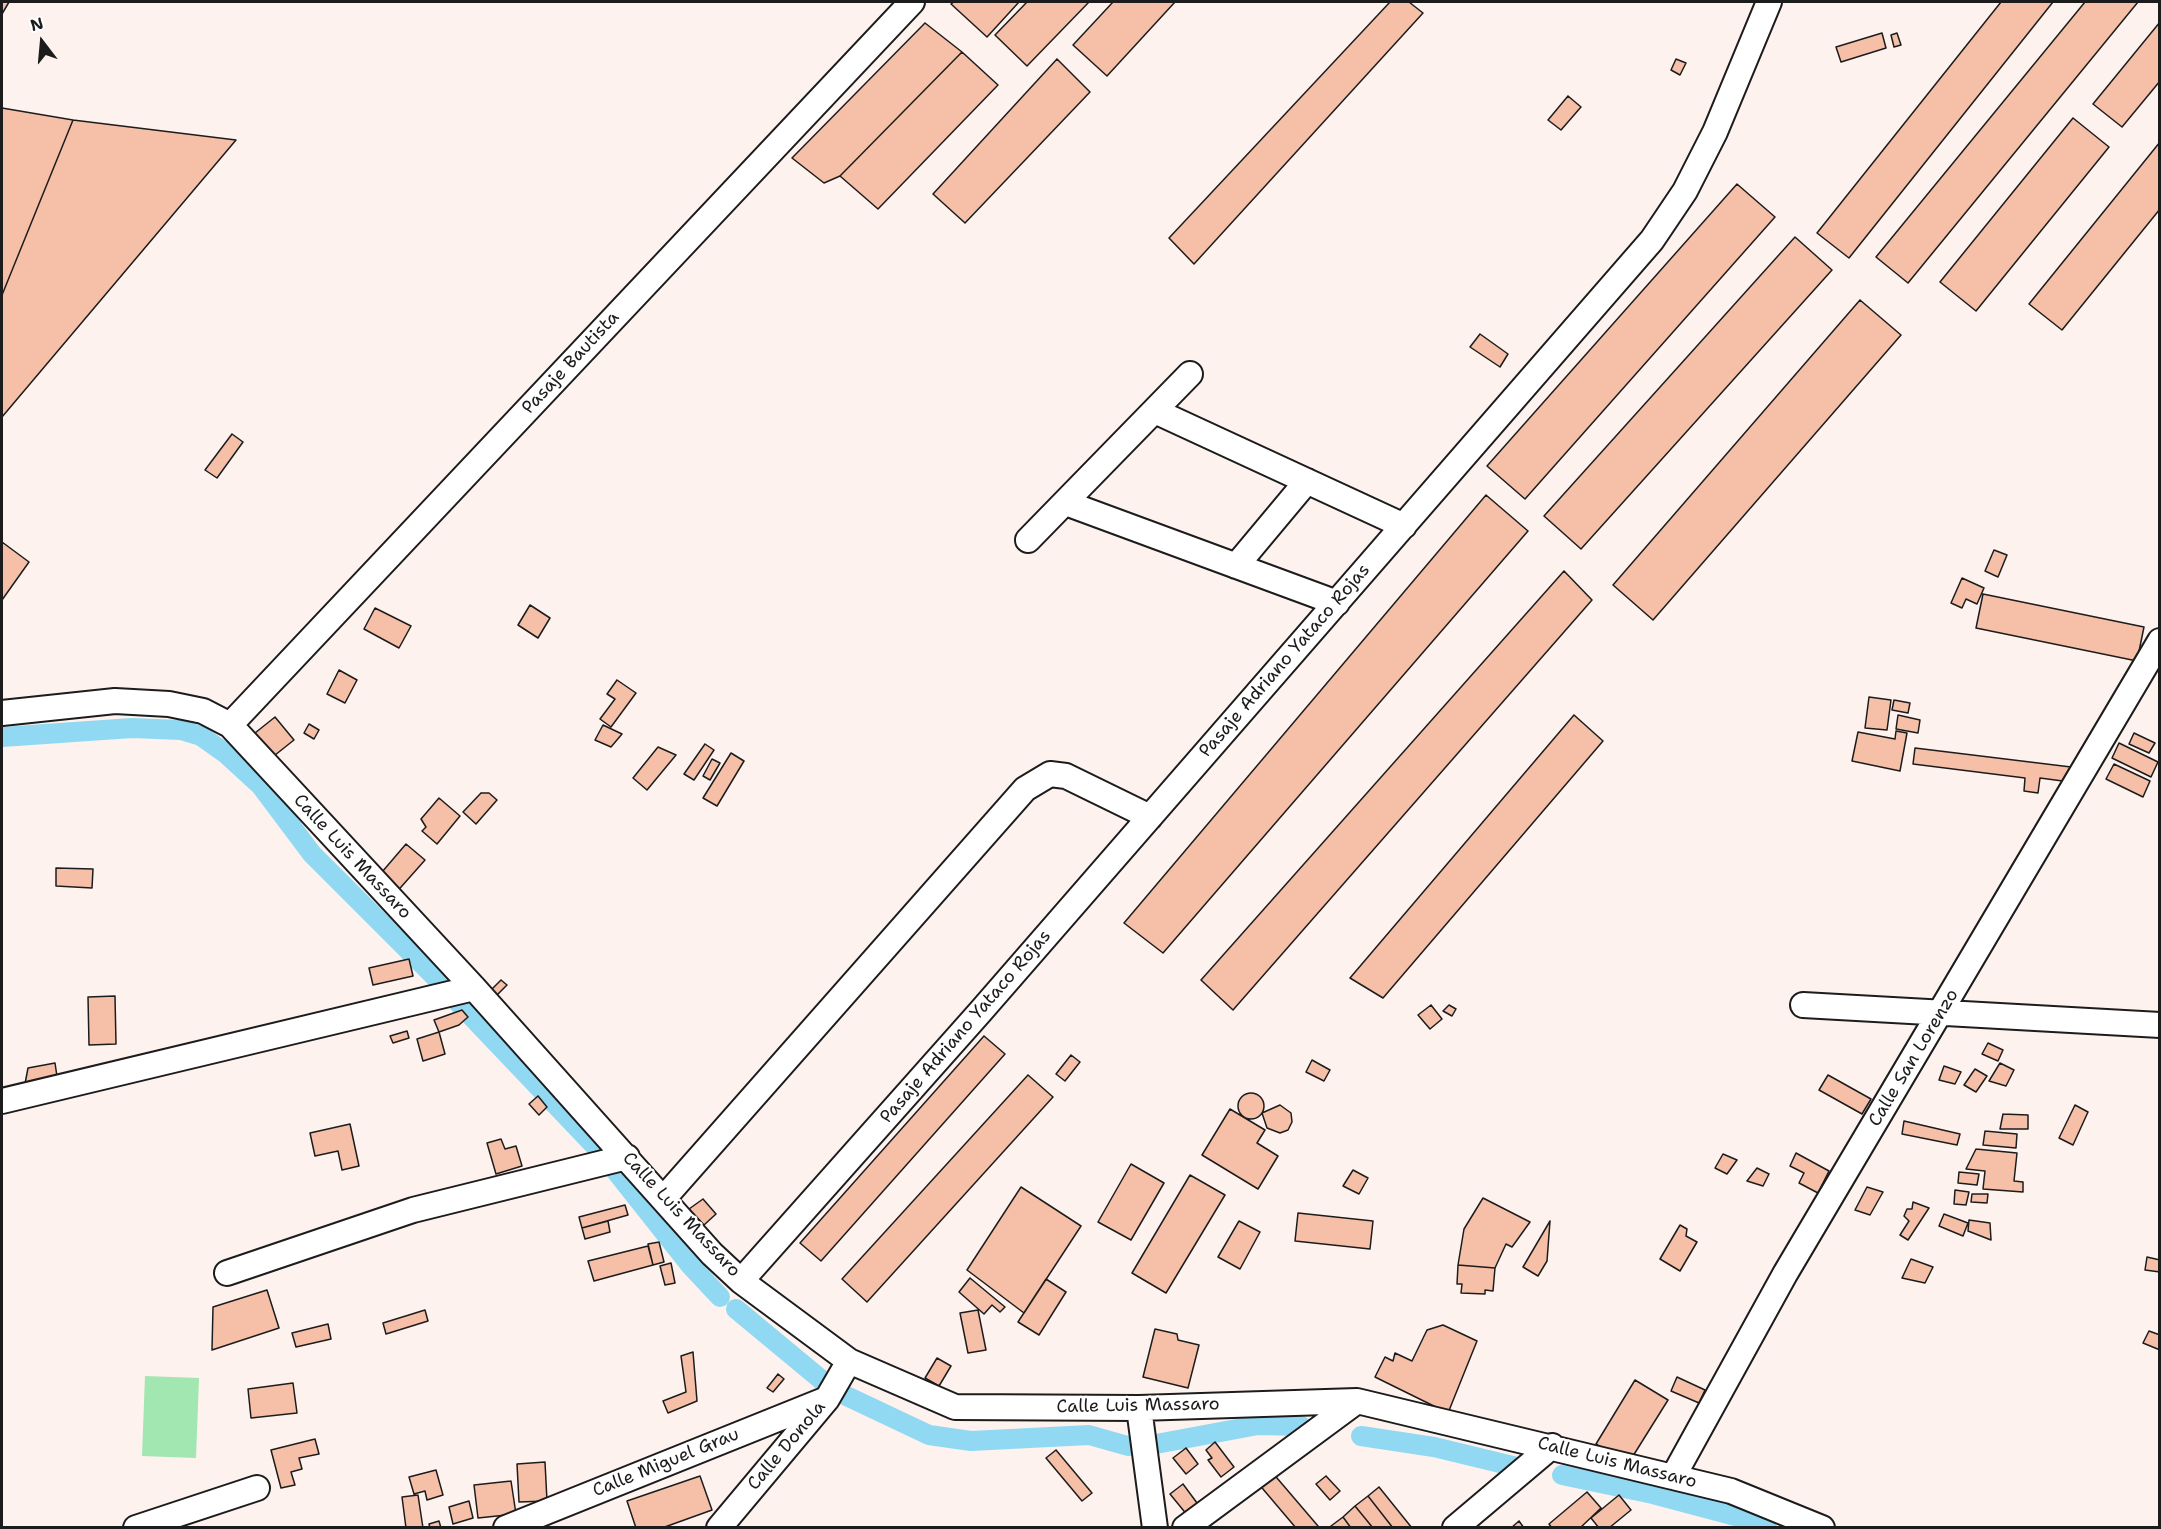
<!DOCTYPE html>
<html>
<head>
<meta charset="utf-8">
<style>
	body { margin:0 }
	#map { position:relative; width:2161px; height:1529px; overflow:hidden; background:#fdf2ee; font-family:"Shantell Sans",sans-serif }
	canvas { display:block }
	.frame { position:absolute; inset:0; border:3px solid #1c1c1c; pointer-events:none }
	.north { position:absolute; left:12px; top:12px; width:60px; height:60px; -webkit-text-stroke:4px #fff; paint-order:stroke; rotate:344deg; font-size:16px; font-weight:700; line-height:24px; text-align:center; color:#1c1c1c }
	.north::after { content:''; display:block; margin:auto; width:21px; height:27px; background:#1c1c1c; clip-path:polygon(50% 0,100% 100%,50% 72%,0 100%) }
</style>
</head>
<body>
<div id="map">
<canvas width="2161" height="1529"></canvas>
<div class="frame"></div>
<div class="north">N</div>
</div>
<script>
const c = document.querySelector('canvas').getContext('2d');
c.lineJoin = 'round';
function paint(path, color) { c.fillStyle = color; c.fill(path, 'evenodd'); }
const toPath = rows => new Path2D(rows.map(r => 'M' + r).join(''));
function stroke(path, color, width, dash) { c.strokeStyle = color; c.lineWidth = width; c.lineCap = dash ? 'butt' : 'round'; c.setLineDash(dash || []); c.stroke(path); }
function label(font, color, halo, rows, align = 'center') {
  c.font = font + ' "Shantell Sans",sans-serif'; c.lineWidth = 4.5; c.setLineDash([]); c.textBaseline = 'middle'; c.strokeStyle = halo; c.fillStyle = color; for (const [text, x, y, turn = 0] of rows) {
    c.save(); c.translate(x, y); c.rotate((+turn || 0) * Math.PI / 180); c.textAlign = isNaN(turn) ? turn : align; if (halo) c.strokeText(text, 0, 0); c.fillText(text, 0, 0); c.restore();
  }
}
const green = toPath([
	[145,1376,199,1378,196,1458,142,1456]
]);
const canal = toPath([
	[2,737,132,728,181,730,201,736,225,753,261,786,312,854,439,981],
	[455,999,593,1144],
	[615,1170,691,1266,720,1297],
	[736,1309,824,1382],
	[838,1392,929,1435,971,1441,1089,1435,1128,1446],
	[1361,1436,1434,1447,1525,1469],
	[1156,1444,1258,1425,1301,1426],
	[1562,1475,1653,1494,1747,1519,1767,1528]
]);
const building = toPath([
	[2,2,9,2,2,14,2,2],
	[954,2,1019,2,987,37,951,4,954,2],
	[1027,2,1089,2,1027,66,995,35,1027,2],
	[1113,2,1175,2,1107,76,1073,45,1113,2],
	[1390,2,1409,2,1423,13,1194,264,1169,238,1390,2],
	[2001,2,2053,2,1849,258,1817,233,2001,2],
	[2085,2,2138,2,1908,283,1876,257,2085,2],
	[2160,22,2160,81,2122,127,2093,104,2160,22],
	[925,23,962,52,840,176,824,183,792,158,925,23],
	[1882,33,1886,48,1841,62,1836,47,1882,33],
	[1897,33,1901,45,1894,47,1891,35,1897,33],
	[962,52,998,85,878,209,840,176,962,52],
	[1057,59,1090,92,965,223,933,194,1057,59],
	[1676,59,1686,63,1680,75,1671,70,1676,59],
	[1568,96,1581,107,1561,130,1548,120,1568,96],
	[2,108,73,120,2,295,2,108],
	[2073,118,2109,147,1976,311,1940,282,2073,118],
	[73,120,236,140,2,417,2,295,73,120],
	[2160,142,2160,209,2062,330,2029,304,2160,142],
	[1737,184,1775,217,1525,499,1487,466,1737,184],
	[1795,237,1832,270,1581,549,1544,516,1795,237],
	[1860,300,1901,335,1653,620,1613,585,1860,300],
	[1480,334,1508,354,1500,367,1470,347,1480,334],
	[232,434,243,442,217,478,205,470,232,434],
	[1486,495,1528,531,1163,953,1124,923,1486,495],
	[2,542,29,562,2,600,2,542],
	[1994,550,2007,555,1998,577,1985,571,1994,550],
	[1564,571,1592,600,1233,1010,1201,980,1564,571],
	[1962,578,1984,588,1977,604,1966,599,1962,608,1951,603,1962,578],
	[1983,594,2144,627,2137,661,1976,628,1983,594],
	[530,605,550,618,538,638,518,625,530,605],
	[375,608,411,626,399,648,364,629,375,608],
	[339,670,357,680,345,703,327,694,339,670],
	[617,680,636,693,611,727,600,719,615,699,607,694,617,680],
	[1869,697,1891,700,1887,730,1865,728,1869,697],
	[1894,700,1910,703,1908,713,1892,710,1894,700],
	[1574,715,1603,741,1383,998,1350,978,1574,715],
	[1898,715,1920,720,1918,733,1896,729,1898,715],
	[275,717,294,740,265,763,250,737,275,717],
	[309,724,319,730,314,739,304,733,309,724],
	[603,725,622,734,611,747,595,740,603,725],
	[1896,731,1907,733,1900,771,1852,761,1858,732,1895,739,1896,731],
	[2134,733,2155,743,2149,753,2129,744,2134,733],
	[2119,743,2158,762,2151,777,2112,758,2119,743],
	[705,744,714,750,694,780,684,774,705,744],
	[658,747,676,755,647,790,633,778,658,747],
	[1915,748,2071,767,2070,782,2040,778,2038,793,2024,791,2025,778,1913,764,1915,748],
	[731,753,744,761,717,806,703,798,731,753],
	[712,759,720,763,710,780,703,776,712,759],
	[2114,764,2150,781,2143,797,2106,779,2114,764],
	[481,793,489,793,497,800,476,824,463,812,481,793],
	[439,798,460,816,437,844,422,831,426,827,421,819,439,798],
	[406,844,425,860,394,895,376,879,406,844],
	[56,868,93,869,92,888,56,886,56,868],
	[409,959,413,976,373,985,369,968,409,959],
	[501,980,507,985,496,996,490,991,501,980],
	[115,996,116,1044,89,1045,88,997,115,996],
	[1431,1005,1442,1019,1430,1029,1418,1015,1431,1005],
	[1449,1005,1456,1009,1452,1016,1443,1011,1449,1005],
	[462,1010,468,1017,459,1025,439,1032,434,1020,462,1010],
	[407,1031,409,1038,393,1043,390,1036,407,1031],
	[439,1032,445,1054,423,1061,417,1039,439,1032],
	[984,1036,1005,1054,821,1261,800,1243,984,1036],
	[1988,1043,2003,1050,1998,1061,1982,1054,1988,1043],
	[1071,1055,1080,1062,1065,1081,1056,1074,1071,1055],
	[1312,1060,1330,1070,1324,1081,1306,1072,1312,1060],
	[55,1063,58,1083,24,1089,28,1068,55,1063],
	[2000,1063,2014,1070,2006,1086,1989,1081,2000,1063],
	[1944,1066,1961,1072,1955,1084,1939,1080,1944,1066],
	[1975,1069,1987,1076,1976,1092,1964,1085,1975,1069],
	[1028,1075,1053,1097,867,1302,842,1279,1028,1075],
	[1828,1075,1871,1099,1862,1114,1819,1090,1828,1075],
	'1238 1106a13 13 0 1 1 26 0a13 13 0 1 1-26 0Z',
	[538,1096,547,1107,539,1115,529,1104,538,1096],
	[1280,1105,1291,1113,1292,1122,1288,1130,1280,1133,1267,1128,1262,1113,1280,1105],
	[2075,1105,2088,1112,2073,1145,2059,1138,2075,1105],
	[1230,1109,1265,1130,1257,1143,1278,1156,1258,1189,1202,1155,1230,1109],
	[2003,1114,2028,1115,2028,1129,2000,1129,2003,1114],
	[1904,1121,1960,1134,1957,1145,1902,1134,1904,1121],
	[350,1124,359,1166,342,1170,338,1151,315,1156,310,1133,350,1124],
	[1985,1131,2017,1134,2016,1148,1983,1145,1985,1131],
	[501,1139,505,1149,516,1146,522,1166,496,1174,487,1143,501,1139],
	[1976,1149,2017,1153,2014,1181,2023,1182,2023,1192,1983,1189,1985,1171,1966,1169,1976,1149],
	[1796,1153,1829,1171,1818,1193,1799,1183,1804,1173,1790,1166,1796,1153],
	[1723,1154,1737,1160,1727,1174,1715,1168,1723,1154],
	[1131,1164,1164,1183,1131,1240,1098,1222,1131,1164],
	[1757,1168,1769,1174,1763,1186,1747,1181,1757,1168],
	[1353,1170,1368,1178,1359,1194,1343,1186,1353,1170],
	[1959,1172,1979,1174,1977,1185,1958,1183,1959,1172],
	[1190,1175,1225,1195,1166,1293,1132,1273,1190,1175],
	[1021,1187,1081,1226,1024,1313,967,1270,1021,1187],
	[1867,1187,1883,1192,1870,1215,1855,1210,1867,1187],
	[1955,1190,1969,1192,1966,1205,1954,1204,1955,1190],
	[1972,1194,1988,1194,1987,1203,1971,1202,1972,1194],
	[1483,1198,1530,1222,1512,1247,1506,1244,1495,1268,1458,1265,1464,1229,1483,1198],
	[703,1199,716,1214,704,1225,689,1209,703,1199],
	[1913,1202,1929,1208,1908,1240,1900,1235,1909,1221,1904,1216,1907,1209,1912,1209,1913,1202],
	[625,1205,628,1215,582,1228,579,1217,625,1205],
	[1298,1213,1373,1221,1370,1249,1295,1241,1298,1213],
	[1944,1214,1968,1223,1963,1236,1939,1226,1944,1214],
	[1969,1220,1990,1223,1991,1240,1968,1231,1969,1220],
	[608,1221,610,1232,585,1239,582,1228,608,1221],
	[1239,1221,1260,1232,1240,1269,1218,1257,1239,1221],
	[1550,1221,1547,1261,1538,1276,1523,1267,1550,1221],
	[1680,1225,1687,1229,1686,1236,1697,1242,1680,1271,1660,1259,1680,1225],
	[659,1242,664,1262,653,1265,648,1244,659,1242],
	[648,1246,653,1265,594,1281,588,1261,648,1246],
	[2147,1257,2160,1260,2160,1272,2145,1270,2147,1257],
	[1911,1259,1933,1267,1925,1283,1902,1278,1911,1259],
	[671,1263,675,1283,665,1285,660,1266,671,1263],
	[1458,1265,1495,1268,1493,1291,1485,1290,1485,1294,1461,1293,1462,1284,1457,1284,1458,1265],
	[970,1278,1005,1307,1000,1312,992,1305,984,1314,959,1292,970,1278],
	[1046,1279,1066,1292,1039,1335,1018,1322,1046,1279],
	[267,1290,279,1328,212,1350,213,1307,267,1290],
	[425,1310,428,1321,386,1334,383,1323,425,1310],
	[978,1310,986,1350,968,1353,960,1313,978,1310],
	[328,1324,331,1339,296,1347,292,1333,328,1324],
	[1443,1325,1477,1341,1448,1413,1375,1377,1385,1357,1393,1361,1395,1353,1412,1361,1427,1330,1443,1325],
	[1155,1329,1177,1334,1178,1340,1199,1345,1188,1388,1143,1377,1155,1329],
	[2149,1331,2160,1335,2160,1350,2143,1343,2149,1331],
	[693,1352,697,1401,668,1413,663,1401,686,1392,681,1356,693,1352],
	[937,1358,951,1366,939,1386,925,1378,937,1358],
	[778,1374,784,1379,773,1392,767,1388,778,1374],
	[1677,1377,1705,1390,1699,1403,1671,1391,1677,1377],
	[1635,1380,1668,1400,1628,1464,1596,1444,1635,1380],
	[293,1383,297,1413,251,1418,248,1389,293,1383],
	[315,1439,319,1454,299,1458,302,1469,291,1472,295,1485,281,1488,271,1450,315,1439],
	[1215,1442,1234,1467,1221,1477,1208,1460,1212,1458,1206,1450,1215,1442],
	[1186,1448,1198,1464,1186,1474,1173,1458,1186,1448],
	[1056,1450,1092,1493,1082,1501,1046,1458,1056,1450],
	[545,1462,547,1501,519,1502,517,1464,545,1462],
	[436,1470,443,1495,427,1500,425,1491,414,1494,409,1477,436,1470],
	[1271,1471,1318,1526,1317,1528,1296,1528,1257,1482,1271,1471],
	[700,1476,712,1510,662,1528,636,1528,627,1501,700,1476],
	[1326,1476,1340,1491,1330,1500,1316,1484,1326,1476],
	[511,1481,516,1514,478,1518,474,1485,511,1481],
	[1183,1484,1200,1507,1188,1516,1170,1494,1183,1484],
	[1379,1487,1412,1528,1393,1528,1368,1496,1379,1487],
	[1587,1492,1601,1508,1580,1528,1552,1528,1549,1524,1587,1492],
	[418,1495,423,1528,406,1528,402,1497,418,1495],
	[1619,1495,1631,1510,1609,1528,1599,1528,1591,1518,1619,1495],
	[1368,1496,1393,1528,1373,1528,1355,1506,1368,1496],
	[469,1501,473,1518,453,1524,449,1507,469,1501],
	[1355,1506,1373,1528,1351,1528,1343,1517,1355,1506],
	[1343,1517,1351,1528,1332,1528,1331,1526,1343,1517],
	[439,1521,441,1528,430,1528,429,1524,439,1521],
	[1519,1521,1524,1528,1511,1528,1519,1521]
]);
const minor = toPath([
	[1155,411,1404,526],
	[1066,503,1337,603],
	[1028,540,1190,374],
	[1236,566,1307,481],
	[2,713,115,701,169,704,203,711,230,725,474,988,712,1254,741,1281,849,1361,955,1407,1139,1408,1357,1401,1731,1491,1822,1528],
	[230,725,912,2],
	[1803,1005,2160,1025],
	[2,1101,474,988],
	[664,1198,1025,789,1050,774,1066,776,1150,817],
	[227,1273,413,1210,627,1157],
	[741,1281,981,1011,1652,240,1685,191,1715,132,1769,2],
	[1139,1408,1155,1528],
	[1673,1477,1785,1274,2160,641],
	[136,1528,257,1488],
	[506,1528,827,1399],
	[719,1528,827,1399,849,1361],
	[1185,1528,1357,1401],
	[1455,1528,1552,1446]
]);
const streetNames = [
	["Pasaje Bautista",571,363,-47],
	["Pasaje Adriano Yataco Rojas",1285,661,-49],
	["Calle Luis Massaro",352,857,47],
	["Pasaje Adriano Yataco Rojas",966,1027,-49],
	["Calle San Lorenzo",1914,1058,-59],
	["Calle Luis Massaro",681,1215,47],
	["Calle Luis Massaro",1138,1406,-1],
	["Calle Donola",787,1446,-50],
	["Calle Miguel Grau",666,1463,-22],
	["Calle Luis Massaro",1617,1463,14]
];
paint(green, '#a2e6b2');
stroke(canal, '#91d9f3', 20);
paint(building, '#f5bfa8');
stroke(building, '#1c1c1c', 1.5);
stroke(minor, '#1c1c1c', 28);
stroke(minor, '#fff', 24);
label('18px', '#1c1c1c', '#fff', streetNames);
</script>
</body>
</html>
